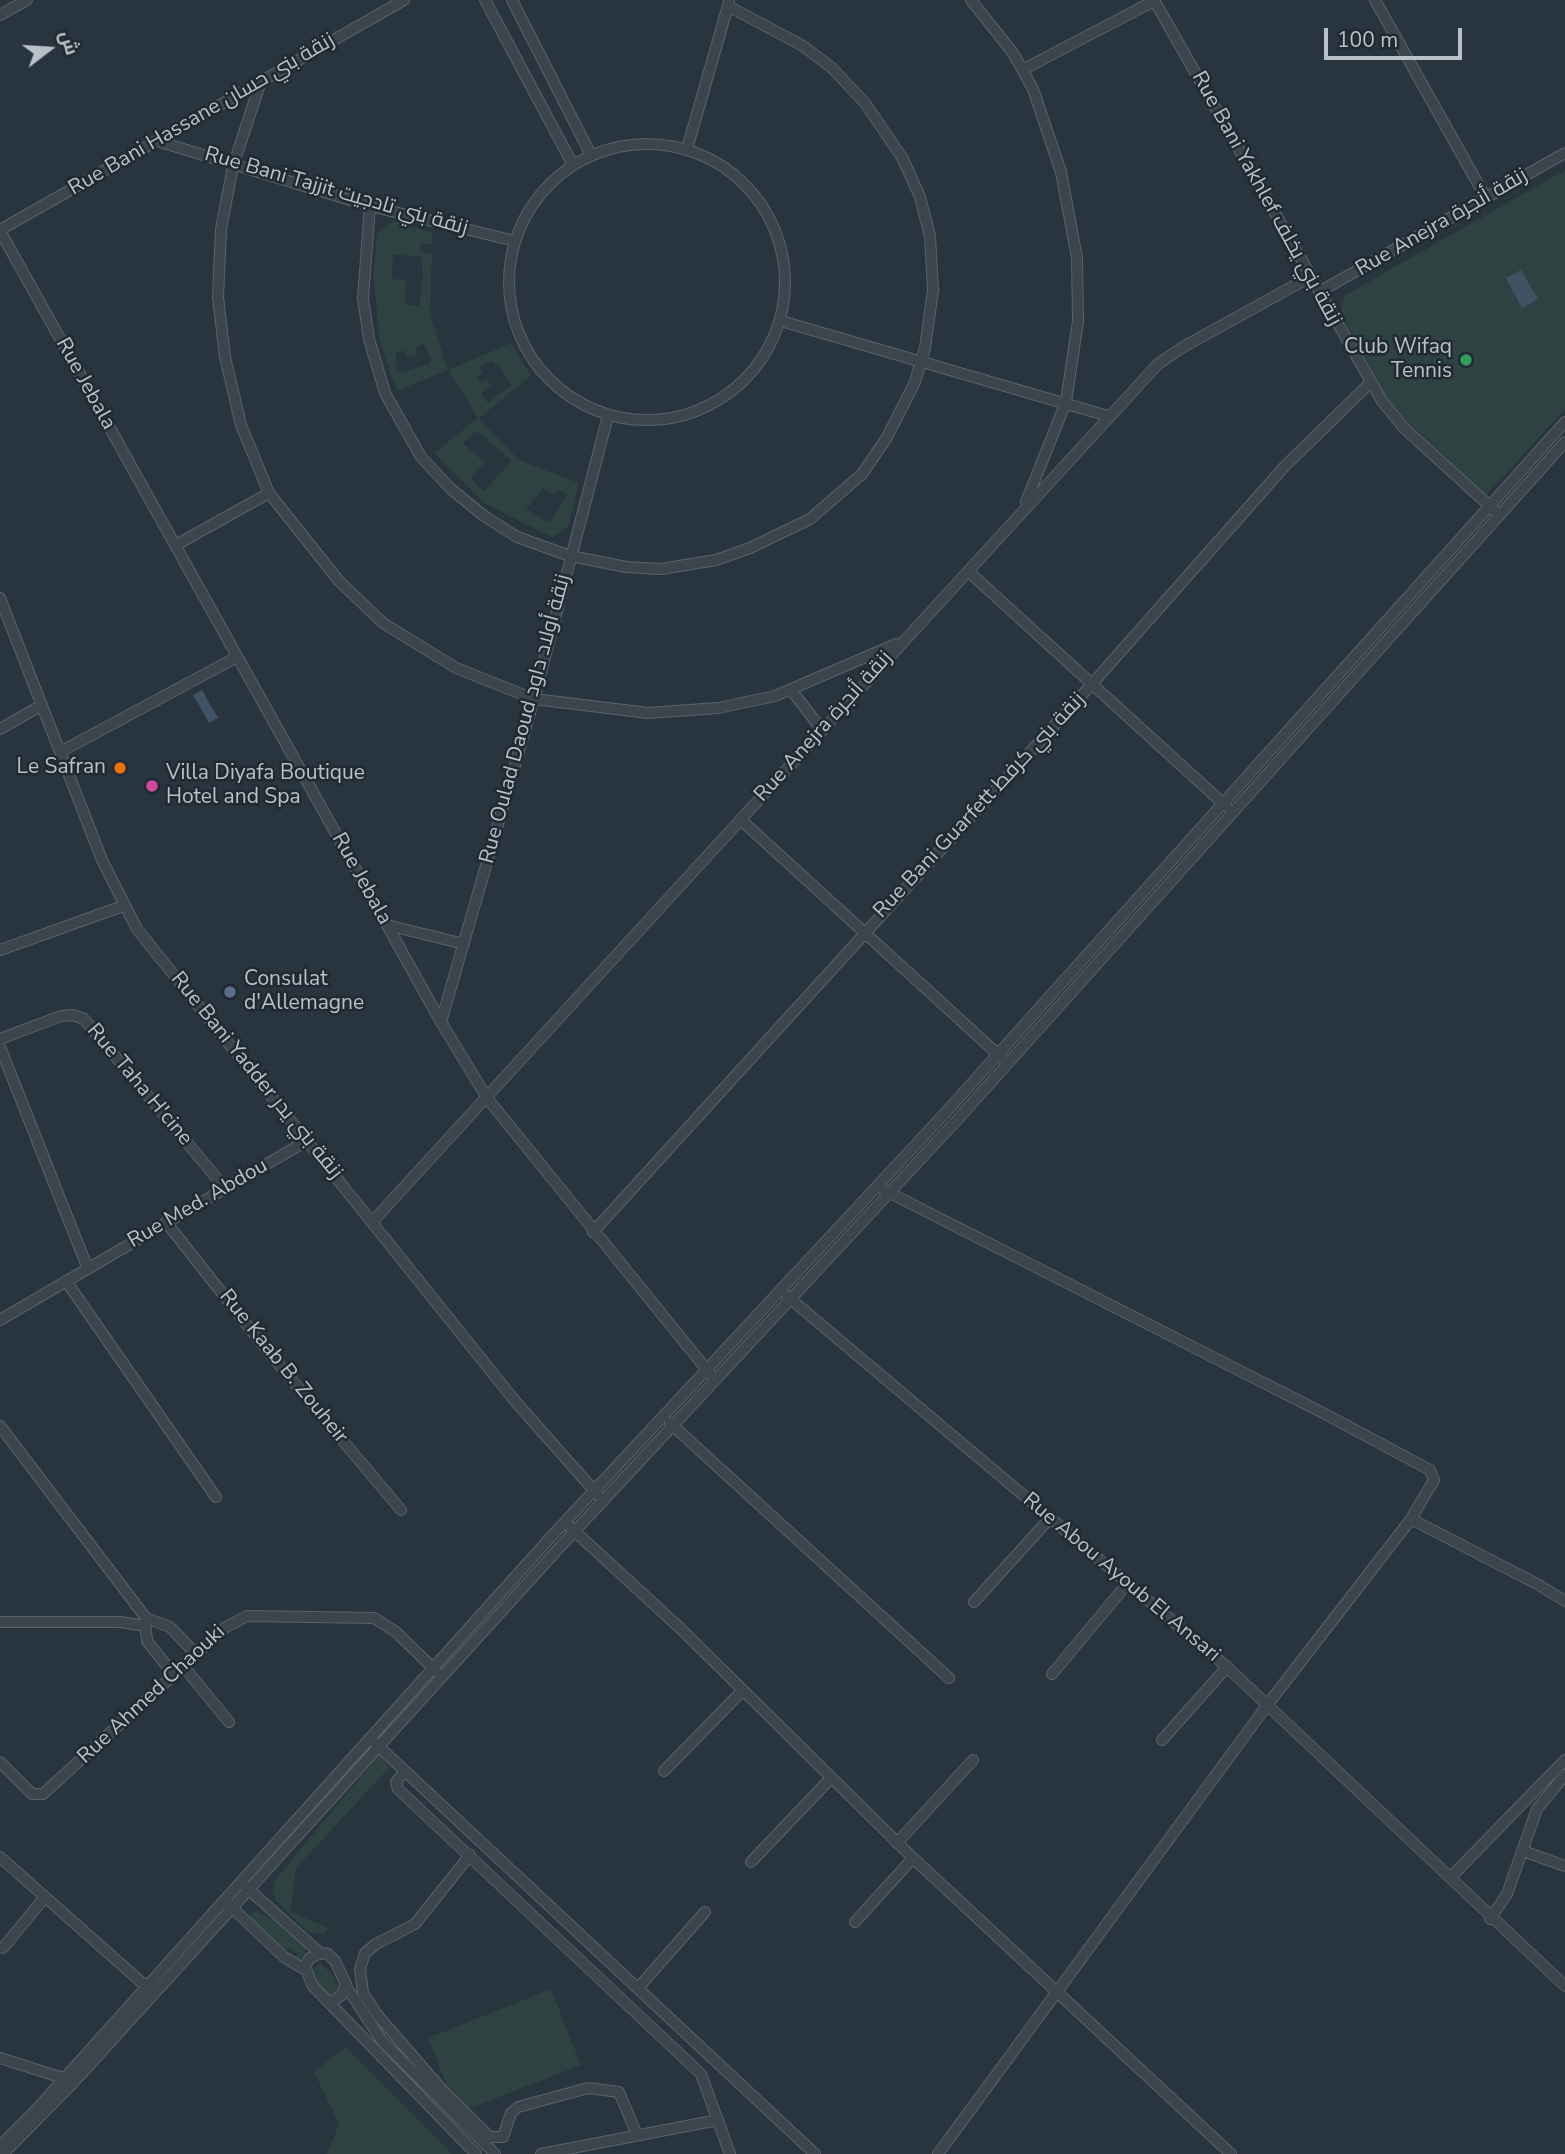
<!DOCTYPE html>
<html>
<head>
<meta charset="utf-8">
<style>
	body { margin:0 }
	#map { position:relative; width:1565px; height:2154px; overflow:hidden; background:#28343e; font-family:"Nunito Sans",Cairo,sans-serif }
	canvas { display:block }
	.north { position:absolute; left:14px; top:14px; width:70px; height:70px; -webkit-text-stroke:5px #212a33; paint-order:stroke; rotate:73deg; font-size:19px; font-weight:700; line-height:28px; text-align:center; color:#b9c0c9 }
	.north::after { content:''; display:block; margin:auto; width:24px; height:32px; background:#b9c0c9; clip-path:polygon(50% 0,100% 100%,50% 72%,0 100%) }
	.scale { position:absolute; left:1324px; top:28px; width:138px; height:32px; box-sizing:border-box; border:4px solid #b9c0c9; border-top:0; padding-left:9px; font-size:21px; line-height:24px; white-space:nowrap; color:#b9c0c9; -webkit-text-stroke:5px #212a33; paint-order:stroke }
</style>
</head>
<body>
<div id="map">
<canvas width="1565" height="2154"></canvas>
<div class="north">ش</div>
<div class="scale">100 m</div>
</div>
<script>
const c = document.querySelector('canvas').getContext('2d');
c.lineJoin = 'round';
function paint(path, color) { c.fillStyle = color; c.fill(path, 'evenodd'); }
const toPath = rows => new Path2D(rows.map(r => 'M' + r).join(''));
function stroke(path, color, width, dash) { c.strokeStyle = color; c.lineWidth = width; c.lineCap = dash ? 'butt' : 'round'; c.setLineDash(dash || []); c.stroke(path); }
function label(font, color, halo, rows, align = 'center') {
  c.font = font + ' "Nunito Sans",Cairo,sans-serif'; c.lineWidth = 5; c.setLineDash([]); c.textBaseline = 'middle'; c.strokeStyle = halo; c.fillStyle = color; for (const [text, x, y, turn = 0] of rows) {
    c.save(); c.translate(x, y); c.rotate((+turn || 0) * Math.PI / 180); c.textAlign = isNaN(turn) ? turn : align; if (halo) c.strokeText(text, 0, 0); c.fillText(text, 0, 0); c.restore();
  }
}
const green = toPath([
	[1565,170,1565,409,1486,495,1391,406,1341,314,1344,296],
	[394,221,432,233,432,244,421,243,420,252,432,253,430,314,448,370,511,343,531,376,479,418,519,460,579,483,568,527,552,537,486,504,434,453,478,418,448,370,397,391,380,343,373,273,377,234],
	[393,255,421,256,423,275,419,306,405,305,406,280,392,279],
	[424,344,431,359,429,364,402,372,397,370,396,353,404,350,407,358,418,355,415,347],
	[491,361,502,370,511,385,488,403,481,394,491,385,486,379,481,383,477,378,483,373,479,368],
	[477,431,512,461,484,491,471,478,485,463,463,443],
	[543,488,554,495,558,489,567,495,550,523,526,509],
	[380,1754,389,1768,296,1868,291,1912,328,1928,324,1933,309,1933,276,1901,273,1892,274,1881],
	[255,1910,285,1926,305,1946,306,1954,299,1961,293,1959,297,1954,289,1947,285,1951,249,1917],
	[320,1963,334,1976,338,1986,334,1994,326,1994,317,1986,313,1969],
	[551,1989,581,2065,458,2113,428,2038],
	[345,2047,452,2154,327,2154,339,2124,314,2072]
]);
const water = toPath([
	[1521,270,1538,299,1522,308,1506,278],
	[202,690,218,718,209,723,193,695]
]);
const minor = toPath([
	[485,0,573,165],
	[512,0,591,155],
	[971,0,1013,53,1033,89,1061,172,1077,258,1078,321,1066,402,1026,502],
	[1154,0,1382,401,1404,428,1494,510],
	[1375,0,1486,198],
	[0,15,27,0],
	[1024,69,1154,1],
	[261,81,233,166,221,229,218,297,225,357,241,425,269,493,339,581,383,623,456,668,534,699,648,713,718,708,775,696,896,644],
	[157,141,370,206,515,241],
	'509 282a138 138 0 1 1 276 0a138 138 0 1 1-276 0Z',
	[687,149,729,2],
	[370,206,363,298,369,339,385,393,421,457,451,489,484,516,517,537,570,556,626,567,661,569,716,560,750,548,810,519,862,474,886,439,915,382,925,348,933,290,930,236,920,197,903,159,865,103,832,68,803,46,728,6],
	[0,230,404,0],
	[0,231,441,1022,487,1098,711,1375],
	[1319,292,1565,153],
	[781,321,1108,416],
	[176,545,269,493],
	[969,572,1227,807],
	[0,598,102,860,137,929,515,1401,598,1495],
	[792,691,822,730],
	[0,729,42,705],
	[60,752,237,657],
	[741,820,1002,1058],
	[387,925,464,944],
	[0,950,123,906],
	[441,1022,534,699,608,416],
	[0,1039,61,1016,73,1015,84,1019,224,1187],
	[0,1047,88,1269],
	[884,1190,1325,1414,1430,1470,1434,1480,1411,1519,1268,1704,938,2154],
	[373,1221,1158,364,1183,347,1310,277],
	[166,1222,266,1349,401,1510],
	[593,1232,1092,684,1284,467,1370,383],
	[66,1281,216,1497],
	[787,1296,1227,1667,1565,1986],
	[0,1320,308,1140],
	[670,1423,949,1678],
	[0,1426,146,1618],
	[1411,1519,1539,1585,1565,1601],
	[570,1527,681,1629,913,1858,1231,2154],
	[974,1602,1050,1518],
	[146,1618,170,1627,196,1654],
	[0,1622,120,1622,145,1626],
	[145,1622,147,1641,174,1675],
	[184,1667,229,1722],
	[1052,1674,1127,1584],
	[1162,1740,1227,1667],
	[376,1744,815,2154],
	[0,1762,32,1794,43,1794,226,1627,247,1616,374,1618,396,1632,437,1672],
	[664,1771,742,1691],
	[404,1772,396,1782,398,1789,701,2074,730,2154],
	[897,1843,973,1760],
	[1523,1851,1565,1866],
	[470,1855,415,1924,376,1944,365,1953,360,1969,363,1993,379,2017,444,2092,490,2137,503,2137,511,2113,518,2107,588,2088,619,2092,637,2135],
	[0,1857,149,1989],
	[751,1862,830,1779],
	[1450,1878,1565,1760],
	[245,1886,321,1954],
	[227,1903,284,1957,304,1969],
	[1490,1919,1507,1894,1537,1809,1565,1775],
	[855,1922,913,1858],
	[3,1948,44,1898],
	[346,1986,382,2041,495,2154],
	[638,1988,705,1912],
	[330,2002,341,1996,346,1984,335,1961,328,1954,321,1953,310,1958,305,1966,312,1985,476,2154],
	[0,2058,69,2080],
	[0,2146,35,2111,550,1538,947,1111,1565,422],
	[3,2154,73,2083,560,1547,957,1120,1565,442],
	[541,2154,718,2120]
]);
const markers = [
	[1466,360,7,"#2e9e5b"],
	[120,768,7,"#e8710a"],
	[152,786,7,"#d1479c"],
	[230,992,7,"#5c6f8a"]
];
const streetNames = [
	["Rue Bani Hassane زنقة بني حسان",202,115,-30],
	["Rue Bani Tajjit زنقة بني تادجيت",336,192,16],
	["Rue Bani Yakhlef زنقة بني يخلف",1266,199,61],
	["Rue Anejra زنقة أنجرة",1442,223,-30],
	["Rue Jebala",85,384,61],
	["Rue Oulad Daoud زنقة أولاد داود",526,719,-75],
	["Rue Anejra زنقة أنجرة",824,727,-48],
	["Rue Bani Guarfett زنقة بني كرفط",980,806,-47],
	["Rue Jebala",361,879,61],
	["Rue Bani Yadder زنقة بني يدر",256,1076,51],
	["Rue Taha H'cine",139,1085,50],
	["Rue Med. Abdou",198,1204,-30],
	["Rue Kaab B. Zouheir",283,1367,51],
	["Rue Abou Ayoub El Ansari",1121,1578,40],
	["Rue Ahmed Chaouki",152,1695,-43]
];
const poiNames = [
	["Club Wifaq",1452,348],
	["Tennis",1452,372],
	["Le Safran",106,768],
	["Villa Diyafa Boutique",166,774,"left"],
	["Hotel and Spa",166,798,"left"],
	["Consulat",244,980,"left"],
	["d'Allemagne",244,1004,"left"]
];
paint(green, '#2d4241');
paint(water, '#405365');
stroke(minor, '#5a636c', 12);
stroke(minor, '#3c454e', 10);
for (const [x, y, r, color] of markers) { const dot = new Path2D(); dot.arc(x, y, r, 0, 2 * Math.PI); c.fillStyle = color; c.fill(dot); stroke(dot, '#212a33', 2.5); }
label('21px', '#b9c0c9', '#212a33', streetNames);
label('21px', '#b9c0c9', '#212a33', poiNames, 'right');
</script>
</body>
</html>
